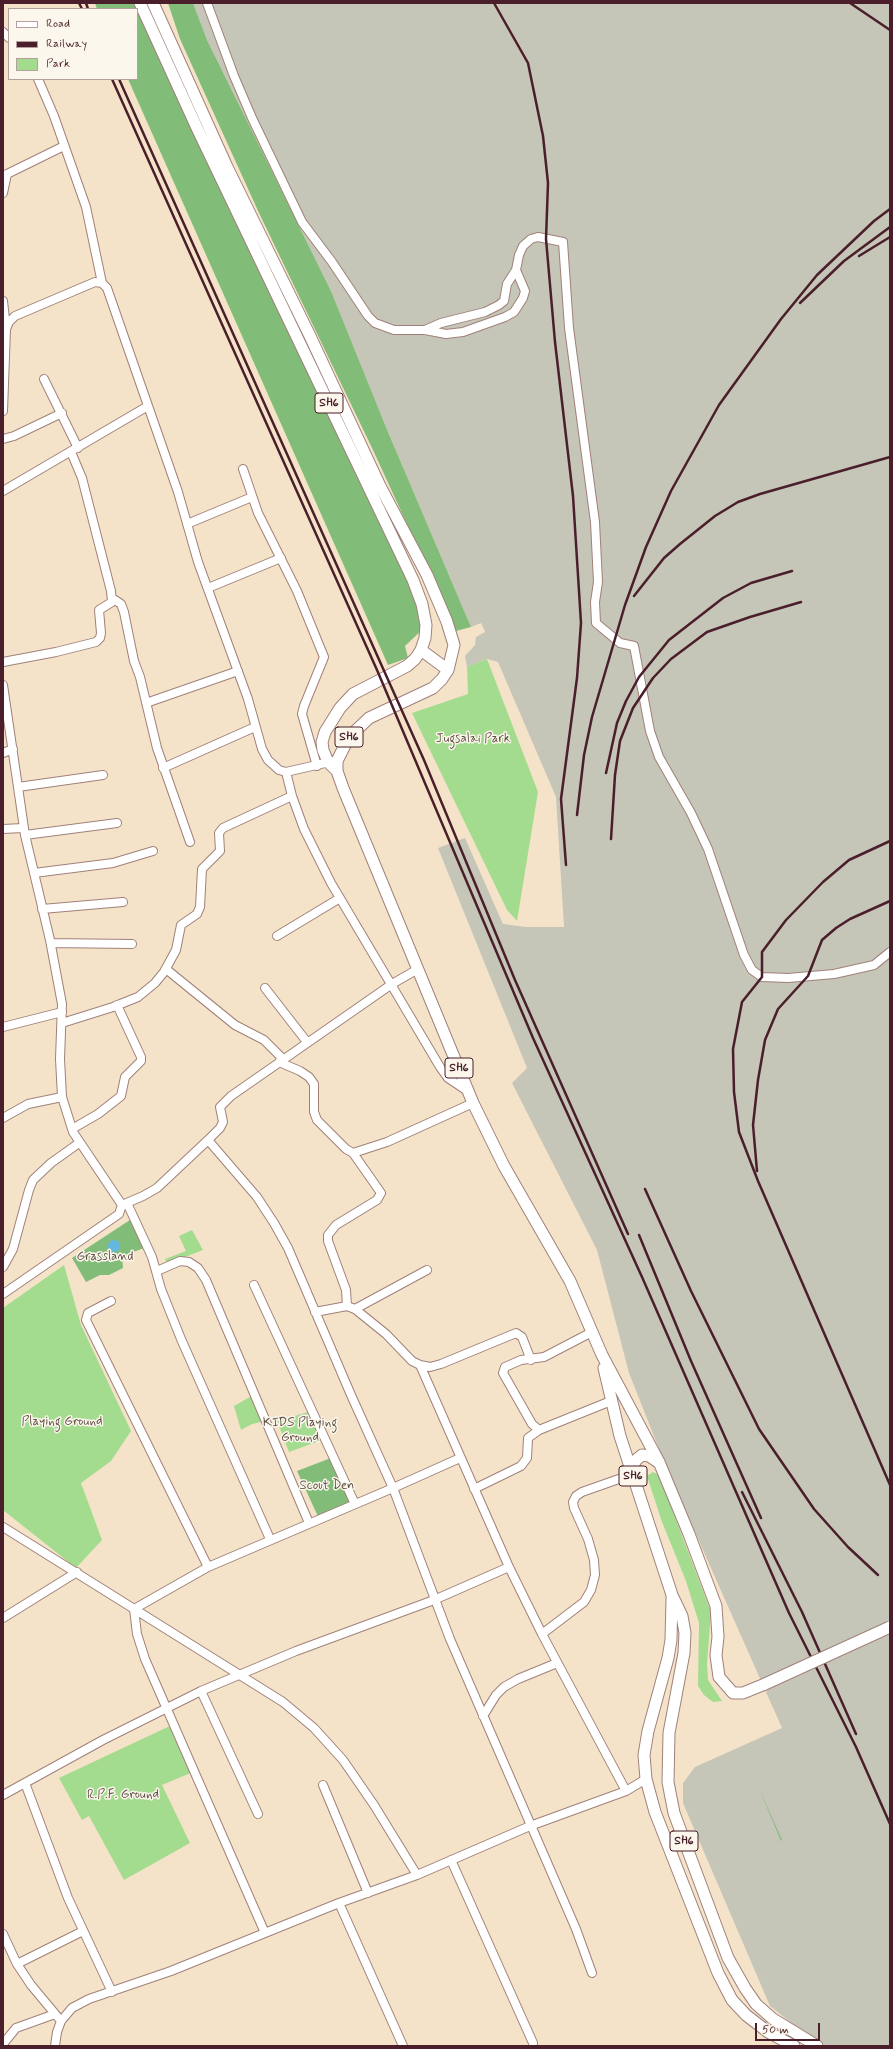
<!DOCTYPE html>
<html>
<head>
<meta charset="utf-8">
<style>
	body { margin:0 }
	#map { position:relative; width:893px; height:2049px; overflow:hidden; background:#f5e3c9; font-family:Mynerve,sans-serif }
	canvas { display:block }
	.frame { position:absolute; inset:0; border:4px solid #4a1f2b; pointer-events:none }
	.legend { position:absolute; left:8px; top:8px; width:130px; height:72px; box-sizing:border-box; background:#fbf7ec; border:1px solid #b4a19f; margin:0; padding:5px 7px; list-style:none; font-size:12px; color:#4a1f2b }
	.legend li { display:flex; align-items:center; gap:8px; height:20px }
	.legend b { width:20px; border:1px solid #b4a19f }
	.scale { position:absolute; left:755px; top:2023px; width:65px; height:18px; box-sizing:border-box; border:2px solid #4a1f2b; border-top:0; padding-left:5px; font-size:12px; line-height:14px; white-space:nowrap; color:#4a1f2b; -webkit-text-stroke:3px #fbf7ec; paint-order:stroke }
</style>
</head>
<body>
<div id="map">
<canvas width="893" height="2049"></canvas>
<div class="frame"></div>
<ul class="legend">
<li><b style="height:5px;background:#fff"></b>Road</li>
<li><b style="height:5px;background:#4a1f2b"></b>Railway</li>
<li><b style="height:11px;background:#a3dc8e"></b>Park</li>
</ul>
<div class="scale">50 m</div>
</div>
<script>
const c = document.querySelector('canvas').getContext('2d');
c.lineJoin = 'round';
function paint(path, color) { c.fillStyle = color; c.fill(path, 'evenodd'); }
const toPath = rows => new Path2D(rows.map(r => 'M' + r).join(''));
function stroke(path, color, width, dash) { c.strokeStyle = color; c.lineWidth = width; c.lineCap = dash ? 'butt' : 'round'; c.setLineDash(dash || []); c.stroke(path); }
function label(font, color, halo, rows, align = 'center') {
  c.font = font + ' Mynerve,sans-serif'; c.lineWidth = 3; c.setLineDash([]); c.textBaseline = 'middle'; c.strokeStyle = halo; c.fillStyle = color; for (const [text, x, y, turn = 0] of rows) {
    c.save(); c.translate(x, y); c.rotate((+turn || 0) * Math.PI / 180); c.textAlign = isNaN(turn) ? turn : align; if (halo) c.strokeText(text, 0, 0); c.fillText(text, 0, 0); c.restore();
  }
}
const industrial = toPath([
	[193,3,890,3,890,2046,826,2046,804,2033,770,2006,683,1803,683,1783,695,1767,782,1728,667,1469,629,1373,597,1250,512,1083,527,1068,438,848,465,838,503,924,526,927,564,927,556,797,498,662,487,659,467,667,465,656,475,645,476,637,485,632,483,627,481,623,471,627,388,432,331,291,207,40]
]);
const green = toPath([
	[487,659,538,792,517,921,507,910,412,713,468,694,467,667],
	[192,1230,203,1250,167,1264,165,1259,186,1251,179,1236],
	[64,1265,81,1325,131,1431,111,1461,81,1483,102,1540,76,1568,3,1510,3,1308],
	[257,1393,270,1420,252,1424,241,1430,234,1406],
	[312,1411,322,1440,289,1452,277,1421],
	[653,1472,659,1475,711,1612,707,1664,708,1680,722,1701,713,1702,704,1695,698,1686,699,1623,686,1581,662,1522,647,1476],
	[172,1725,193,1772,162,1785,190,1843,124,1880,89,1816,82,1820,59,1778]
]);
const forest = toPath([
	[95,3,138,3,413,591,424,628,405,646,408,658,388,665,128,79,137,79,137,9,97,9],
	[168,3,193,3,207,40,331,291,388,432,471,627,456,631,373,450,259,213,180,39],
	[136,1216,150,1246,122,1256,123,1268,109,1275,100,1275,86,1282,72,1258],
	[336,1456,359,1506,321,1523,297,1471],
	[758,1786,782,1840,781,1841]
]);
const water = toPath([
	'108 1246a6 6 0 1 1 12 0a6 6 0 1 1-12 0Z'
]);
const minor = toPath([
	[207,3,234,76,252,118,302,222,332,262,368,316,375,323,394,330,425,330,446,334,463,332,505,317,514,312,523,298,525,291,516,270],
	[3,32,9,38],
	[38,79,54,116,86,207,102,283],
	[3,176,64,146],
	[3,193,7,174],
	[3,301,6,328],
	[425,330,441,323,485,312,499,305,504,301,507,284,516,270,519,255,523,246,531,239,538,237,563,242,569,328,595,522,598,582,595,602,596,623,620,643,634,646,650,731,659,757,691,813,708,849,744,955,752,970,762,977,788,978,834,974,874,965,890,952],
	[44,379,78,448],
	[3,411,6,329,9,322,15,316,95,282,102,283,107,288,178,492,198,562,248,699,262,749,268,760,279,770,286,772,334,761],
	[3,439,14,436,62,413],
	[243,469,258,513,297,591,324,657,304,706,302,714,317,766],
	[3,491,148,406],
	[187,524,252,497],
	[208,588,281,558],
	[112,598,121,604,124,612,134,661,140,677,157,748,190,842],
	[3,662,56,652,96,642,100,638,101,633,99,610,112,602,111,591,82,478,71,452],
	[3,685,25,835,50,940,62,1004,60,1059,62,1097,73,1132,122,1205,119,1214,3,1294],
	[146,703,238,671],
	[3,753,13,749],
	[163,768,255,727],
	[286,772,292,796,304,829,331,883,440,1067,448,1078,469,1092],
	[18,787,103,775],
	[3,829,23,828],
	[25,835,117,823],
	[34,873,113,863,153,851],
	[42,909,123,902],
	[277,936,340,898],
	[51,943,132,944],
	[166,969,235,1025,264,1040,283,1059],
	[265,988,307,1042],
	[62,1023,113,1007,138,997,155,983,164,972,176,950,181,925,197,914,200,907,202,869,220,851,219,833,223,828,292,796],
	[3,1027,62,1012],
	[279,1062,300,1071,309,1077,314,1084,314,1112,317,1120,346,1149,353,1153,387,1142,473,1103],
	[3,1118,28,1104,62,1097],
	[72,1129,98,1114,121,1096,125,1077,141,1061,141,1057,117,1005],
	[208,1140,257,1197,274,1223,288,1248,351,1395,393,1488,450,1639,576,1929,592,1973],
	[127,1203,152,1257,161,1289,181,1339,270,1539],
	[122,1205,143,1196,157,1188,208,1140,220,1128,223,1122,220,1107,231,1096,392,984,418,969],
	[3,1267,13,1249,29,1190,33,1180,51,1163,79,1143],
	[157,1271,180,1261,189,1262,198,1268,206,1280,309,1523],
	[254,1285,355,1504],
	[111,1301,88,1313,86,1320,208,1567],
	[347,1306,346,1290,328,1241,328,1235,336,1225,377,1200,381,1193,353,1153],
	[355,1309,427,1270],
	[315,1312,347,1306,355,1309,386,1334,412,1361,420,1365,430,1367,441,1364,516,1333,522,1337,531,1360],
	[592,1332,544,1357,521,1360,505,1367,503,1373,532,1424,539,1430,611,1401],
	[420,1365,509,1567,542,1634,626,1791],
	[474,1489,521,1466,527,1458,528,1438,539,1430],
	[3,1527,283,1702,314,1728,343,1760,374,1805,417,1875],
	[3,1618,77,1572],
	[542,1634,584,1602,591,1590,595,1575,594,1560,588,1539,574,1508,573,1502,576,1496,582,1492,633,1474],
	[201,1691,258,1814],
	[483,1716,496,1695,504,1687,518,1679,557,1663],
	[25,1783,68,1898,112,1992],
	[323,1785,368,1893],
	[3,1795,103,1740,201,1691,296,1651,434,1600,509,1567],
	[451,1860,533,2043],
	[339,1903,403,2046],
	[265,1933,145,1659,137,1634,134,1609,208,1567,393,1488,460,1458],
	[3,1934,17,1964,31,1985,61,2021],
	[17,1964,83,1931],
	[3,2044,16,2028,55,2014],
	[55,2046,57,2032,61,2021,72,2008,89,1999,171,1971,339,1903,417,1875,530,1826,626,1791,646,1779]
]);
const major = toPath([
	[140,3,197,128,413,580,422,604,426,625,425,638,421,650,415,659,407,666,353,694,340,708,325,732,322,742,323,750,328,762,337,771],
	[153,3,227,167,310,336,380,486,427,575,447,622,454,645,448,670,442,679,433,688,369,718,349,737,337,761,337,771,343,788,473,1103,504,1166,570,1281,602,1355,659,1462,689,1534,716,1606,718,1637,716,1655,719,1677,733,1693,743,1693,765,1684],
	[421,650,448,670],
	[604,1368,620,1436,672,1595,682,1616,685,1633,684,1653,669,1733,668,1782,674,1813,728,1958,745,1988,756,2004,773,2019,817,2046],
	[631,1470,636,1460,642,1455,649,1456,658,1462],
	[672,1598,671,1640,668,1658,648,1731,644,1755,646,1779,655,1812,718,1973,732,2000,746,2015,768,2032,794,2046]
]);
const rail = toPath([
	[79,3,82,9],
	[86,3,88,9],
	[494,3,528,63,543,136,548,183,546,239,555,342,573,496,581,623,577,678,561,799,566,865],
	[850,3,890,30],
	[112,79,377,670,533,1038,642,1277,789,1613,856,1747,890,1824],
	[119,79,424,760,515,980,628,1234],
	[859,256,890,237],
	[800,303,844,261,890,227],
	[634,596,664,558,680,544,715,516,738,502,760,494,890,457],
	[606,773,617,723,626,701,639,677,669,640,723,598,751,583,792,571],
	[577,815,584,755,592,717,625,605,646,547,671,491,719,405,781,319,817,275,874,221,890,209],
	[611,839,615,775,620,741,633,708,653,678,671,659,707,632,750,617,801,602],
	[890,841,849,860,823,882,786,920,762,952,762,977,742,1002,733,1049,734,1092,739,1132,758,1181,890,1485],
	[757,1171,753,1125,758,1080,765,1040,778,1009,808,976,822,940,836,928,850,919,890,901],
	[645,1189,691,1291,759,1429,814,1509,848,1547,878,1575],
	[639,1235,691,1361,761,1518],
	[742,1492,802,1612,856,1734]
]);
const majorBridge = toPath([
	[765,1684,890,1627]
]);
const shields = [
	[329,403,28],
	[349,737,28],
	[459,1068,28],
	[633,1476,28],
	[684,1841,28]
];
const shieldNames = [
	["SH6",329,403],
	["SH6",349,737],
	["SH6",459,1068],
	["SH6",633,1476],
	["SH6",684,1841]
];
const parkNames = [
	["Jugsalai Park",473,739],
	["Grassland",105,1257],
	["Playing Ground",62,1422],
	["KIDS Playing",300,1423],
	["Ground",300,1438],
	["Scout Den",327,1486],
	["R.P.F. Ground",123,1795]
];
paint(industrial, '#c5c5b8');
paint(green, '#a3dc8e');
paint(forest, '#82bc79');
paint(water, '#64b8e0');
stroke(minor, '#a0817a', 10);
stroke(major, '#a0817a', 13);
stroke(minor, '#fff', 8);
stroke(major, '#fff', 11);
stroke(rail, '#4a1f2b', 2.5);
stroke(majorBridge, '#a0817a', 13, []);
stroke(majorBridge, '#fff', 11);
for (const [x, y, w] of shields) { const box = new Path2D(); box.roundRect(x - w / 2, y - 10, w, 20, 3); c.fillStyle = '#fbf7ec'; c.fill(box); stroke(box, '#4a1f2b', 1); }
label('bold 12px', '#4a1f2b', null, shieldNames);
label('13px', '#604e44', '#fbf7ec', parkNames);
</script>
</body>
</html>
